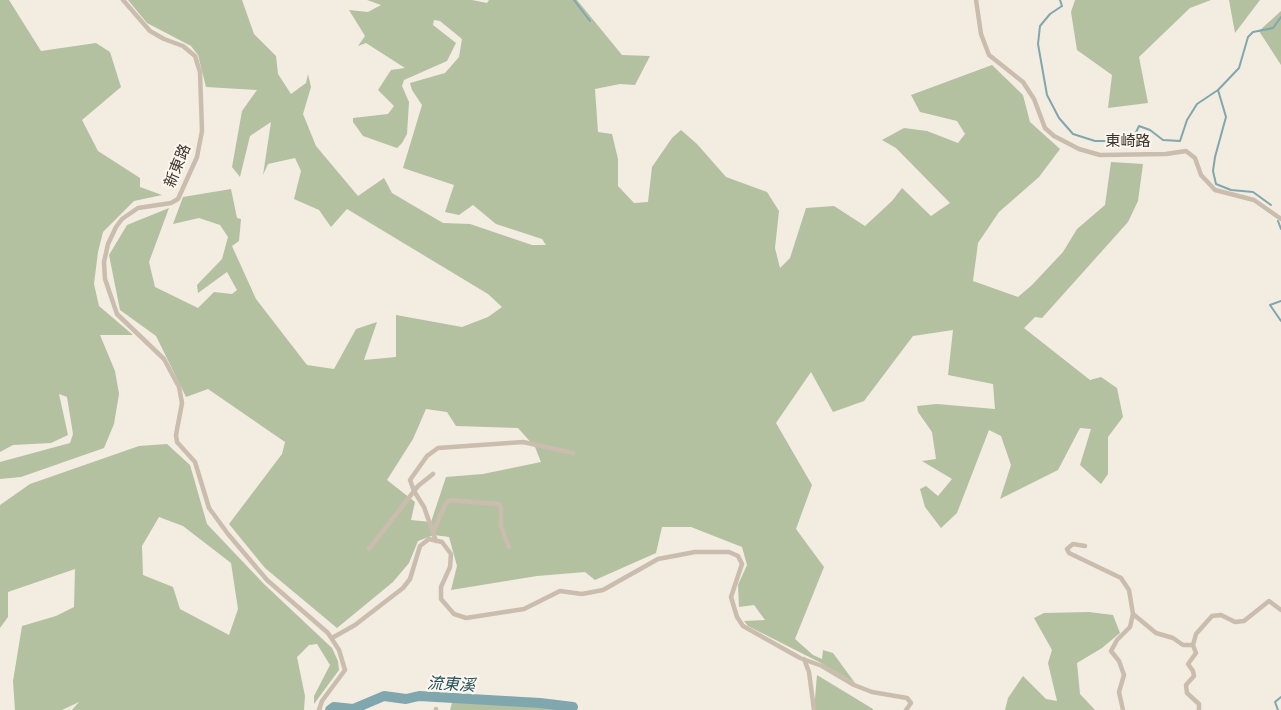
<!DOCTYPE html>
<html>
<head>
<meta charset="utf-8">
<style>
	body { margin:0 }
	canvas { display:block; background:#f2ece1 }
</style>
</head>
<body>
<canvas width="1281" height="710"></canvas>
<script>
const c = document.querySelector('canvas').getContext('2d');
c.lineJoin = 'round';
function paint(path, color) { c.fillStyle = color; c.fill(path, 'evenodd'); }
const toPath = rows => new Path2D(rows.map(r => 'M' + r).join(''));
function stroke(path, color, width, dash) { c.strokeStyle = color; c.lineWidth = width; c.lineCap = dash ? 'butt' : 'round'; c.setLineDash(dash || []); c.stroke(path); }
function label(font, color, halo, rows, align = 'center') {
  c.font = font + ' "Fira Sans","Noto Sans TC",sans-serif'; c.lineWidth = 4.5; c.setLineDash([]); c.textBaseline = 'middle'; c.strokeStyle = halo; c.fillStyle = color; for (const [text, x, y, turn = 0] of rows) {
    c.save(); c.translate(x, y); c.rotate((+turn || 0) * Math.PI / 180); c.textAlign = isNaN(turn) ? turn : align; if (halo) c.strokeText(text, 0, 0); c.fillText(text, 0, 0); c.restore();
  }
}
const green = toPath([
	[0,0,9,0,41,51,96,43,110,52,121,87,82,120,98,151,140,178,140,187,162,195,134,201,103,232,98,252,94,284,99,306,133,335,100,335,115,371,119,394,114,424,104,448,21,477,0,479,0,462,70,443,73,434,67,397,59,394,68,435,51,443,13,445,0,452],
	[128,0,242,0,254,34,276,56,278,74,291,94,306,83,308,74,311,87,303,114,316,146,358,196,384,178,392,193,443,223,470,224,532,245,546,245,542,239,496,224,473,205,459,215,445,212,454,185,403,168,422,105,412,90,410,83,445,73,459,57,462,39,440,21,434,20,433,25,456,43,447,61,404,80,402,86,409,102,407,134,402,143,397,148,363,136,353,122,353,118,388,114,394,106,378,90,391,70,405,68,366,43,358,46,365,36,349,10,368,12,381,5,367,0,472,0,487,3,489,0,577,0,622,55,650,56,635,85,620,84,595,89,598,132,612,134,618,159,618,186,634,203,648,202,652,167,672,138,681,130,697,144,726,177,767,192,779,211,775,248,780,268,790,258,806,208,834,206,865,226,892,201,902,188,931,216,950,203,896,148,882,140,904,128,927,131,958,143,965,134,957,121,920,112,911,95,992,65,1023,95,1030,122,1060,149,1039,177,999,212,978,243,973,281,1018,297,1032,285,1063,252,1077,229,1105,205,1111,162,1143,164,1138,201,1128,222,1042,318,1035,317,1024,328,1090,380,1101,377,1117,388,1123,417,1108,437,1108,474,1101,484,1080,465,1091,429,1080,428,1058,470,1000,499,1011,465,1001,436,989,430,957,513,941,528,925,507,920,489,926,486,938,496,952,479,922,461,936,459,932,432,918,412,917,406,937,404,995,409,993,384,948,375,953,330,913,336,864,401,833,412,811,372,776,423,812,485,796,529,824,567,795,639,813,655,822,659,823,650,833,653,855,683,821,663,748,626,744,621,765,620,754,605,739,607,738,585,747,565,742,547,691,527,662,527,656,553,595,580,585,572,537,576,451,590,457,566,449,537,434,535,418,541,409,563,393,582,337,628,265,568,229,524,282,454,285,442,208,389,186,397,156,336,120,310,109,255,127,225,169,208,149,262,155,287,198,308,214,292,232,294,237,290,227,272,198,293,197,285,222,259,228,237,220,225,199,218,173,224,183,197,231,189,237,218,241,219,239,241,232,246,256,299,307,365,334,369,356,329,377,322,364,360,396,357,396,315,462,327,488,317,502,307,488,294,347,209,331,227,319,210,294,199,301,171,295,158,268,164,263,175,271,122,250,136,240,177,232,167,242,111,257,90,206,87,198,55,191,46,147,23],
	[426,409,447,412,456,426,518,428,535,447,541,462,483,474,446,477,431,522,411,520,415,502,387,480,413,439],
	[1075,0,1211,0,1190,8,1139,57,1148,103,1108,108,1112,75,1077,50,1071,12],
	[1229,0,1260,0,1235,33],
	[1281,11,1281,65,1259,31],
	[167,444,190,465,207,524,264,584,332,648,338,661,339,670,314,704,314,696,330,665,317,644,309,645,297,657,305,696,304,710,72,710,79,702,62,710,15,710,13,681,22,626,56,616,74,607,75,569,8,592,8,617,0,628,0,505,30,484,139,446],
	[159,517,183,526,231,563,238,609,229,635,180,609,173,587,143,575,142,546],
	[1089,612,1113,615,1120,633,1102,648,1077,663,1080,694,1095,710,1005,710,1008,698,1023,676,1046,699,1057,701,1048,663,1052,650,1034,618,1044,613],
	[817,675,873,709,873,710,814,710],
	[537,698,567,710,450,710,452,703]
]);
const stream = toPath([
	[574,0,590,21],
	[1060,0,1062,6,1050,14,1040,26,1038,44,1047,95,1059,118,1073,134,1095,141,1132,141,1139,126,1150,130,1163,140,1180,141,1187,120,1197,104,1218,90,1226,117,1215,157,1213,171,1216,184,1231,190,1253,192,1271,205],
	[1218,90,1239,68,1248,37,1253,32,1273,28,1281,17],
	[1278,221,1281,229],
	[1281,301,1270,305,1281,321],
	[1278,710,1275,702,1281,697]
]);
const river = toPath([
	[330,710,334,707,353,709,384,696,406,699,419,696,540,703,573,707]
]);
const minor = toPath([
	[123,0,150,31,164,39,183,46,195,56,200,72,202,131,197,157,178,199,171,203,138,208,122,219,116,227,108,244,104,262,105,279,117,314,164,359,179,387,182,403,176,435,177,442,195,462,209,508,228,534,267,580,328,633,339,650,345,670,322,701,319,710],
	[976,0,981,34,989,55,1023,82,1034,99,1045,128,1054,136,1079,149,1100,155,1166,154,1186,151,1195,158,1201,175,1215,190,1254,200,1281,219],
	[433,532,446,503,450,500,499,504,501,509,501,526,509,547],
	[436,541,424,507,414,491,410,480,427,456,438,448,523,442,573,453],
	[1085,546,1073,544,1067,549,1069,553,1121,578,1129,590,1133,614,1156,633,1173,638,1183,645,1193,645,1196,653,1188,664,1193,671,1194,676,1186,685,1187,693,1199,704,1199,710],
	[369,549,418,486,433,474],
	[332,638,355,625,403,588,410,579,420,546,429,539,442,542,451,554,450,567,441,587,441,599,454,614,466,618,524,609,560,591,582,594,603,590,658,559,695,552,729,552,738,556,742,564,731,597,737,617,743,626,800,658,822,666,854,685,872,692,907,698,911,703,906,710],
	[1193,645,1196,634,1212,616,1221,615,1235,622,1244,621,1269,601,1281,610],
	[804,659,809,672,814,710],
	[436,709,436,710],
	[1123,710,1119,692,1124,675,1119,661,1111,651,1117,640,1130,627,1133,614]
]);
const streetNames = [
	["東崎路",1128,142],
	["新東路",178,166,-68]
];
const waterNames = [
	["流東溪",451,685,3]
];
paint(green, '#b3c1a1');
stroke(stream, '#81a7ae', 2);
stroke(river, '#81a7ae', 10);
stroke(minor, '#cabdad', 4.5);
label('15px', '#39312b', '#faf5ed', streetNames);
label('italic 16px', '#224f59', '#faf5ed', waterNames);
</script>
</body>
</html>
